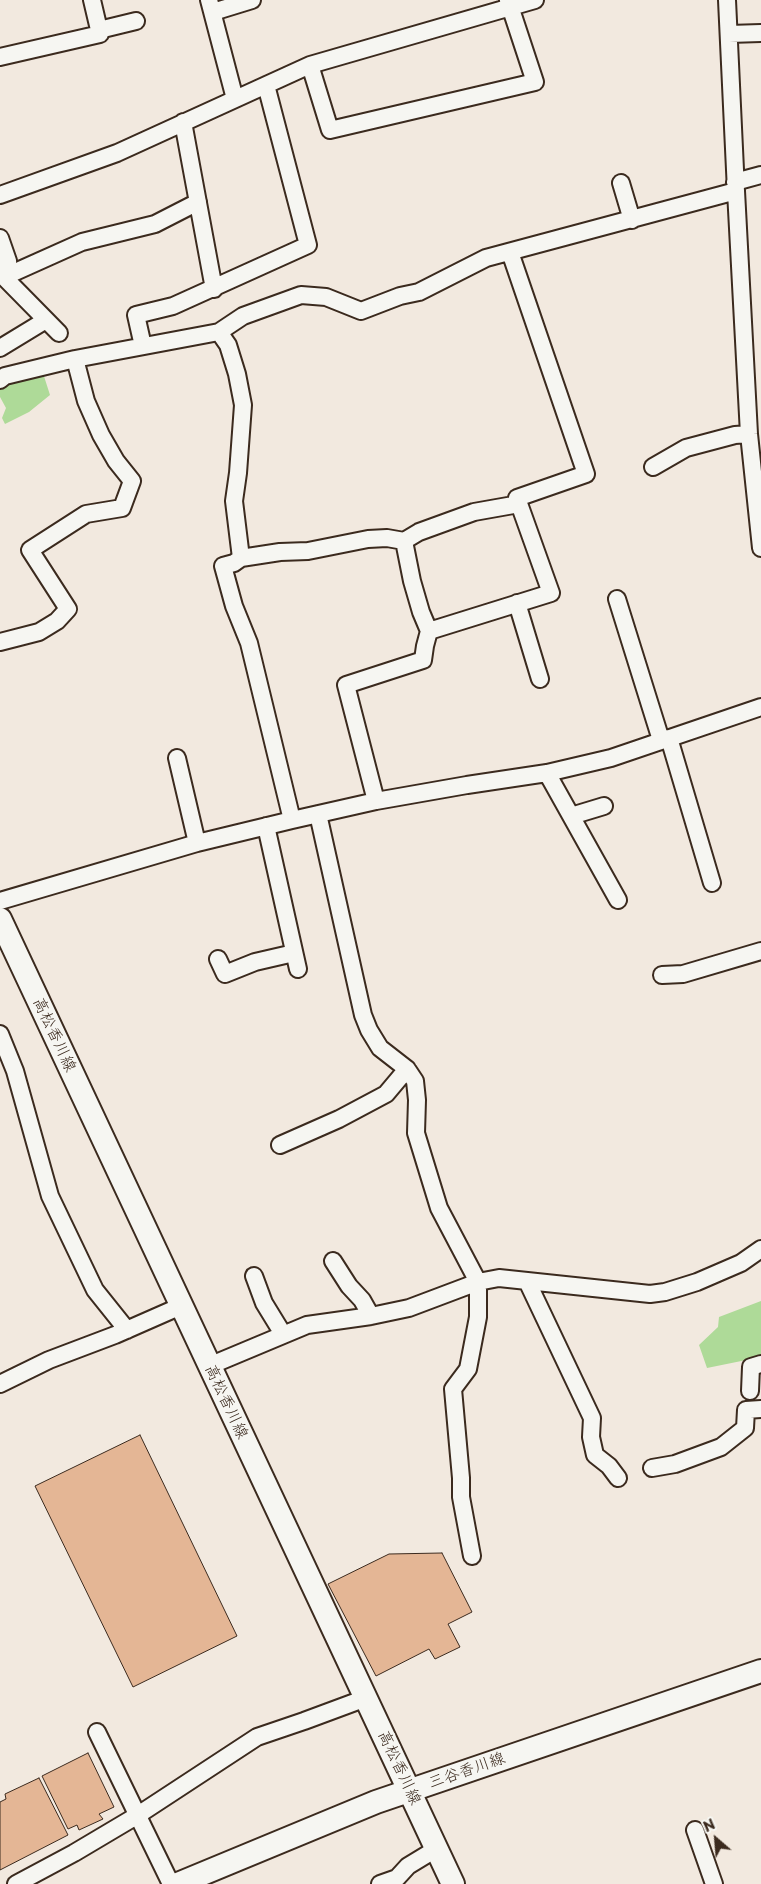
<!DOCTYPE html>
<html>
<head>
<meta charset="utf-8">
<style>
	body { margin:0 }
	#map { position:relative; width:761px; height:1884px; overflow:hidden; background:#f2e9df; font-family:"Playpen Sans",sans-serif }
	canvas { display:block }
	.north { position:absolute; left:691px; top:1814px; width:50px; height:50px; -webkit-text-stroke:4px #f6f6f2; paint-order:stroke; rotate:333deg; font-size:14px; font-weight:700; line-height:20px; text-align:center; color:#3b2a1e }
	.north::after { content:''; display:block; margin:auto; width:18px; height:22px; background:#3b2a1e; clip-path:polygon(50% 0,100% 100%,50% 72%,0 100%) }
</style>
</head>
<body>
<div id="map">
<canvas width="761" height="1884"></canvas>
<div class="north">N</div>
</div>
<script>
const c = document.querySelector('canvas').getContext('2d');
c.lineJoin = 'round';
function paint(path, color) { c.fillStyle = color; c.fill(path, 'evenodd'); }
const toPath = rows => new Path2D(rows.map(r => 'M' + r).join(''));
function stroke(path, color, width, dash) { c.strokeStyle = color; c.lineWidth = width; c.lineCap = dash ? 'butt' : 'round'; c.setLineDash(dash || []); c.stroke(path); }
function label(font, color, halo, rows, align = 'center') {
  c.font = font + ' "Playpen Sans","Klee One",sans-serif'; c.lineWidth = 4.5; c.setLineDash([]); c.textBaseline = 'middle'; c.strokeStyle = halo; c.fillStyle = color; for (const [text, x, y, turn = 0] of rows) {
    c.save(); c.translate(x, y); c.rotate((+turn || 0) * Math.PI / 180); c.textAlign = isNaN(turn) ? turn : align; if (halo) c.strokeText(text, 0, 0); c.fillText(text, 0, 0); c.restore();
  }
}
const green = toPath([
	[42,370,50,395,29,412,5,424,2,418,6,408,0,397,0,384],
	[761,1301,761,1357,707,1368,699,1345,718,1327,719,1317]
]);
const building = toPath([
	[140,1435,237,1636,133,1687,35,1486,140,1435],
	[442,1553,472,1612,448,1624,460,1647,435,1659,429,1649,376,1676,328,1584,389,1554,442,1553],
	[88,1753,114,1807,99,1814,103,1819,79,1830,77,1825,68,1829,42,1776,88,1753],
	[39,1778,68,1835,0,1870,0,1802,6,1799,5,1794,39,1778]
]);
const street = toPath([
	[209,0,235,99],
	[727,0,736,191,749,434,761,548],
	[213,12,252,0],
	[99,30,136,21],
	[729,34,761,33],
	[0,57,100,34,92,0],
	[310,65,330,130,535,82,508,0],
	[183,122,214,289],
	[735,182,761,175],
	[621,183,632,220],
	[0,195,117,153,310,65,535,0],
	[0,238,8,261,0,267],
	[0,273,59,333],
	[4,277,82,242,155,224,198,202],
	[219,332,228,345,237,374,243,405,238,473,234,501,241,558,234,563,223,566,234,606,249,643,292,820],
	[143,346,136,315,173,306,308,245,266,85],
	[0,348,46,320],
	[0,380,5,376,75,359,219,332,243,316,301,295,326,297,361,311,400,296,419,292,486,258,736,191],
	[653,467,686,448,735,435,749,434],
	[404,541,412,581,421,612,429,631],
	[241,558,280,552,308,551,368,539,387,538,404,541,419,532,474,512,519,504],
	[617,599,661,740],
	[517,603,540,679],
	[0,642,39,632,57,621,68,609,30,550,86,514,122,508,132,481,116,461,101,435,86,401,75,359],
	[669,738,712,883],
	[177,758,197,843],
	[547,773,618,900],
	[376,801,346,685,423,660,425,646,429,631,551,593,517,498,586,474,510,252],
	[318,814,363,1015,369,1030,380,1048,407,1069,415,1081,417,1100,416,1133,439,1208,478,1282,478,1317,468,1369,453,1389,461,1478,461,1497,472,1556],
	[571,816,604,806],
	[266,826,298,969],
	[0,901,197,843,292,820,376,801,467,785,547,773,611,758,761,707],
	[218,959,225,974,255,962,294,953],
	[662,975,683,974,761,951],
	[0,1034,15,1071,50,1196,95,1290,127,1330],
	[280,1145,339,1119,386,1094,407,1069],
	[333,1261,349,1286,362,1300,371,1316],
	[254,1276,264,1303,283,1334],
	[527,1281,592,1418,591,1437,595,1455,609,1466,618,1478],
	[209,1366,307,1325,371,1316,409,1308,478,1282,499,1278,650,1294,665,1292,697,1282,741,1263,761,1249],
	[0,1384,49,1360,115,1335,181,1306],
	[750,1391,751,1367,761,1364],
	[652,1468,675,1464,721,1447,745,1428,746,1410,761,1409],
	[97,1732,171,1884],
	[695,1830,714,1884],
	[16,1884,74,1853,138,1815,257,1737,304,1721,366,1698],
	[380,1884,397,1878,408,1866,436,1849]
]);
const secondary = toPath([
	[0,919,453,1884],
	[178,1884,376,1802,761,1671]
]);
const streetNames = [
	["高松香川線",54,1035,65],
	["高松香川線",226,1402,65],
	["高松香川線",399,1768,65],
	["三谷香川線",467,1771,-19]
];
paint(green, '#aeda98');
paint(building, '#e4b695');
stroke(building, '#3b2a1e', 1);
stroke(street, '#3b2a1e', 20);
stroke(secondary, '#3b2a1e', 26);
stroke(street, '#f6f6f2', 16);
stroke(secondary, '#f6f6f2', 22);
label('16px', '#3b2a1e', '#f6f6f2', streetNames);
</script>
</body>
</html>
